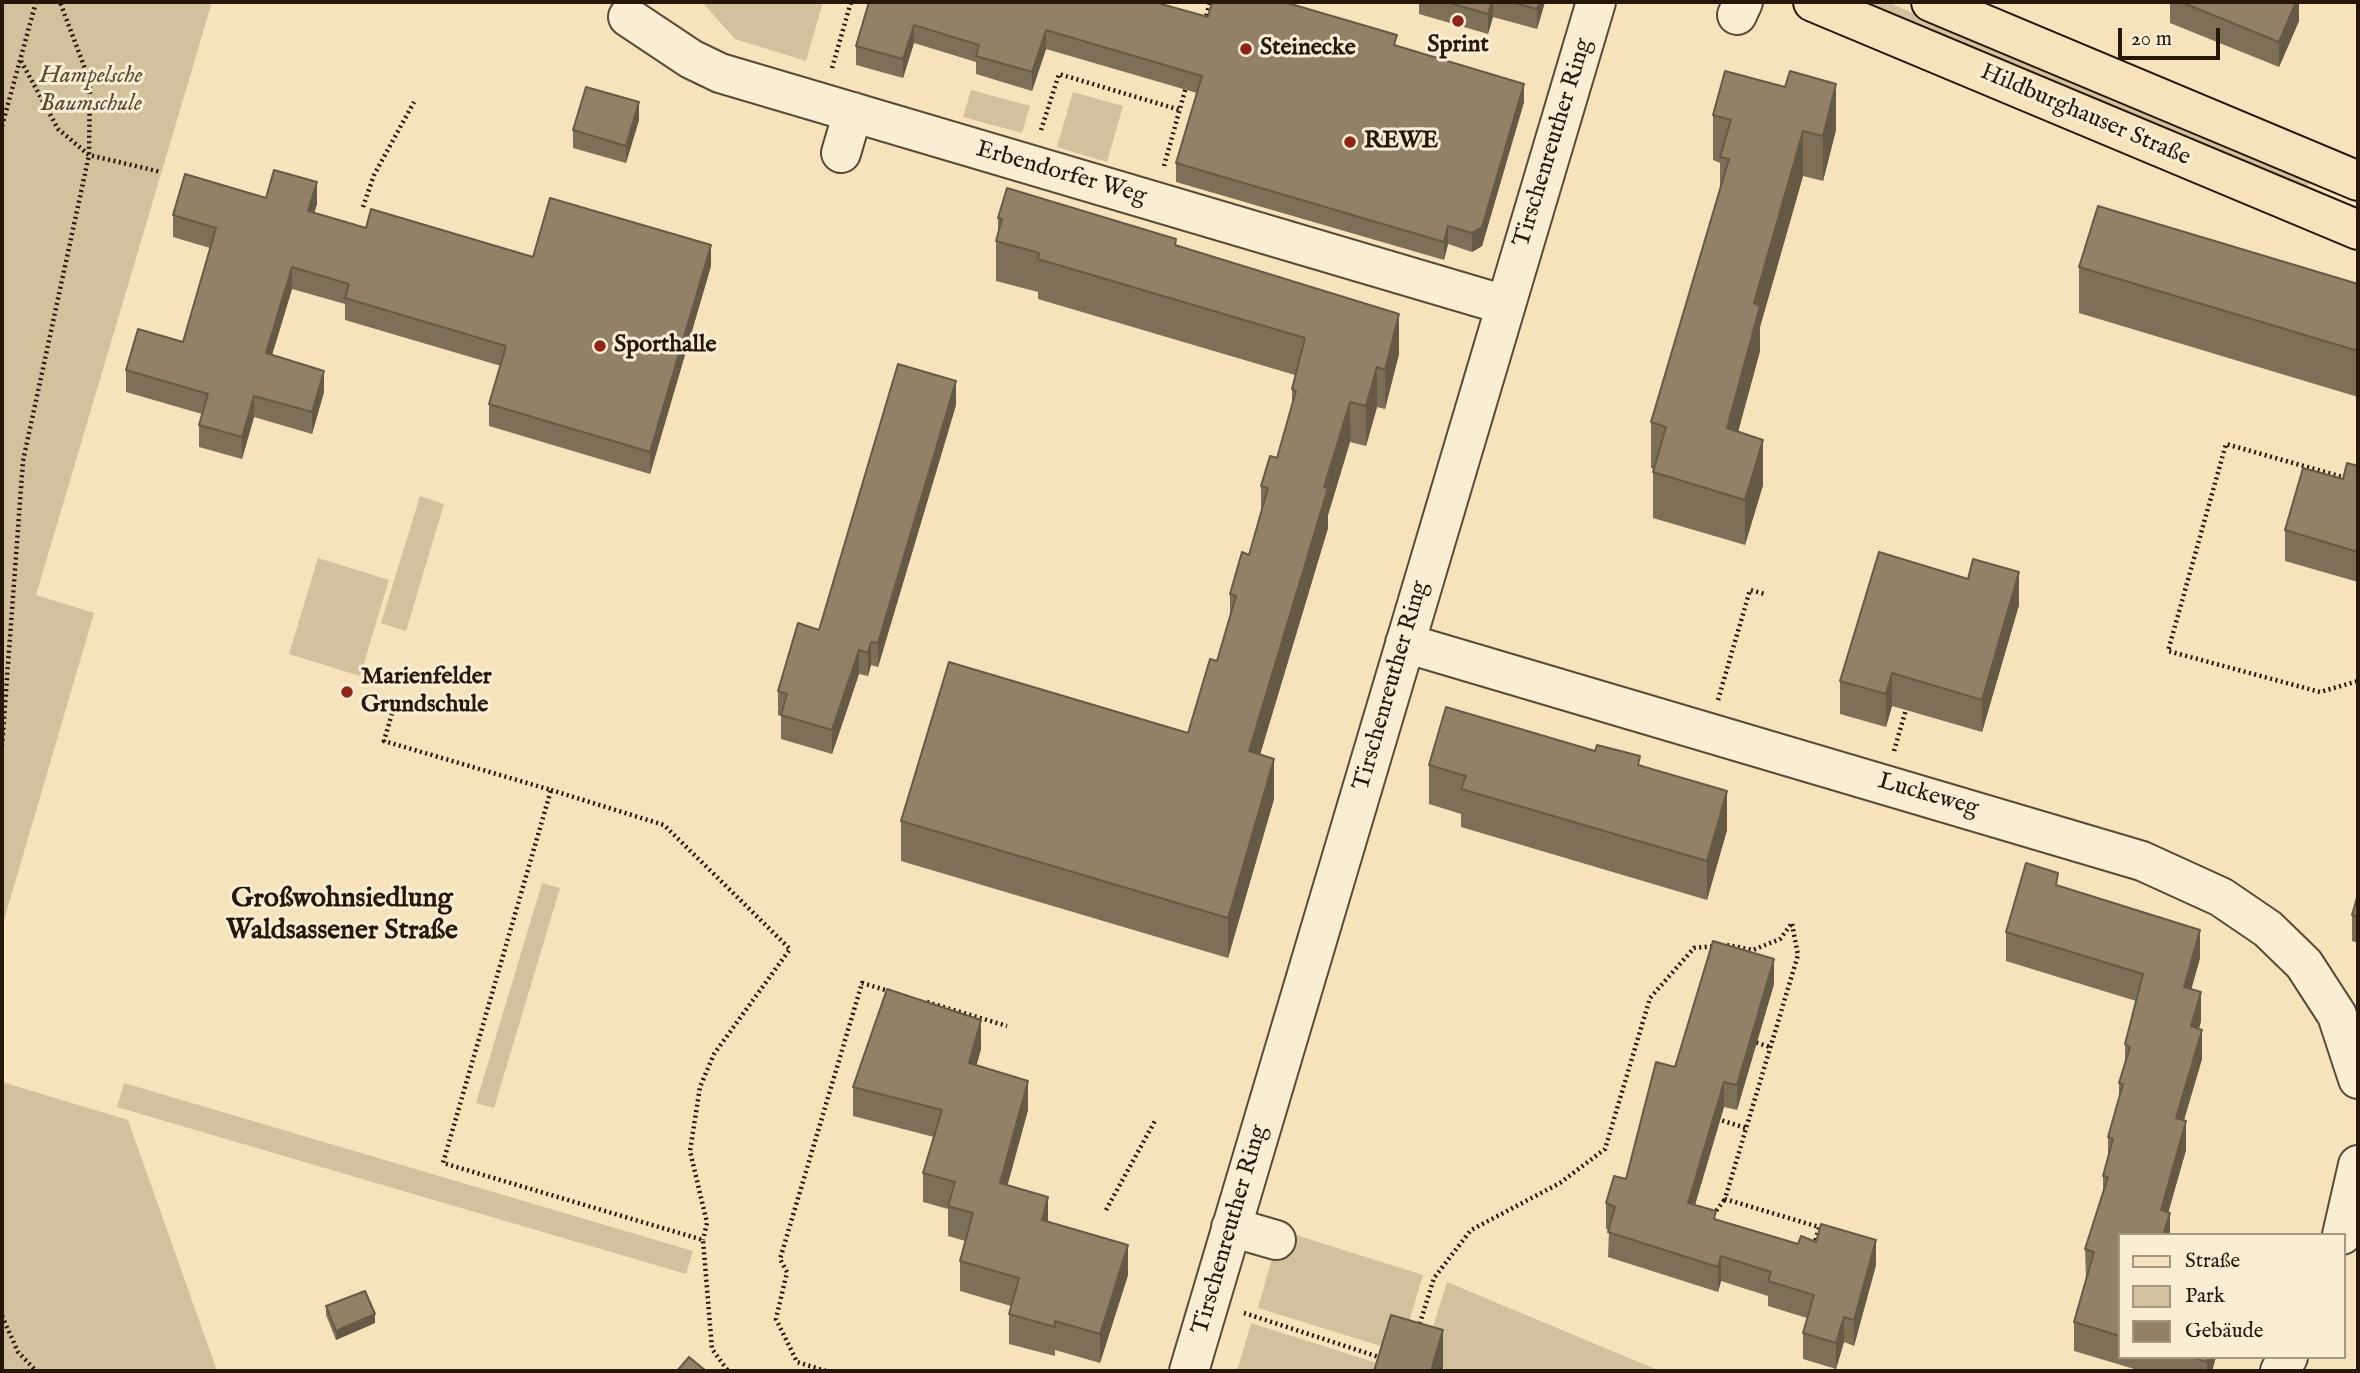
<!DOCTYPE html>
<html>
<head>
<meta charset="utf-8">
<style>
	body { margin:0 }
	#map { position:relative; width:2360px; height:1373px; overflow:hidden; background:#f6e3bc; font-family:"IM FELL English",serif }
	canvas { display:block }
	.frame { position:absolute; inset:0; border:4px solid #261708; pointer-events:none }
	.legend { position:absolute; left:2118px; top:1233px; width:228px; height:126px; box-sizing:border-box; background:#f9edd3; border:2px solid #a59782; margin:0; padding:9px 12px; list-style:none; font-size:21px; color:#261708 }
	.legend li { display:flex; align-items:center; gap:14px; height:35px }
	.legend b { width:35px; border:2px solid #a59782 }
	.scale { position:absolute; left:2118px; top:28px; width:102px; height:32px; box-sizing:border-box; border:4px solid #261708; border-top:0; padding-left:9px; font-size:21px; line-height:24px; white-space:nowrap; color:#261708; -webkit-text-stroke:5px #f9edd3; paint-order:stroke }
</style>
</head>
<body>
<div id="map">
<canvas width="2360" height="1373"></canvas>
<div class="frame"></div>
<ul class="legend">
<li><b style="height:9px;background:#f6e3bc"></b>Straße</li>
<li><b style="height:19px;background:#d3c09d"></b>Park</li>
<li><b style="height:19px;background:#928166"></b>Gebäude</li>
</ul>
<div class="scale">20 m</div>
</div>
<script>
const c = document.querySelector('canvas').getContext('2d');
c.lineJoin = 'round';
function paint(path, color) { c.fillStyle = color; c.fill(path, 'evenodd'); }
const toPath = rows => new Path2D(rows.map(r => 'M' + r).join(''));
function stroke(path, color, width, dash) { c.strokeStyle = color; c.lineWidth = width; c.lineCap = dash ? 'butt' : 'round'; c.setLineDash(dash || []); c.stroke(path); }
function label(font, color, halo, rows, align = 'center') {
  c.font = font + ' "IM FELL English",serif'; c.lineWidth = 6; c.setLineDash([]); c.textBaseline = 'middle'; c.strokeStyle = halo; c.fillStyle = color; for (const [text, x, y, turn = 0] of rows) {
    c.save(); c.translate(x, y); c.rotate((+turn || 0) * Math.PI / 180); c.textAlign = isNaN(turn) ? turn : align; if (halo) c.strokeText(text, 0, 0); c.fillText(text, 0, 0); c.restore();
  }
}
const green = toPath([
	[2,2,212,2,36,595,94,613,2,927],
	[702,2,823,2,806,61,735,39],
	[1862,2,1887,2,2311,179,2307,188],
	[971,90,1030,106,1022,133,963,117],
	[1073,92,1123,106,1107,162,1057,147],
	[420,496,444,504,406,631,381,623],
	[318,558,389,580,360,676,289,654],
	[542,883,560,888,494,1108,476,1103],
	[2,1082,128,1120,217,1371,3,1371],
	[124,1083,693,1251,686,1274,117,1107],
	[1280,1230,1423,1275,1400,1352,1258,1308],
	[1447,1282,1660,1371,1453,1371,1422,1362],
	[1251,1323,1402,1371,1237,1371]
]);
const path = toPath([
	[1205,21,1210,2],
	[21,61,58,129,89,155,161,172],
	[832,68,851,2],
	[2,126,36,2],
	[1041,130,1059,74,1180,110],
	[1164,166,1186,87],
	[363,207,374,175,414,102],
	[2346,478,2226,444,2168,651,2320,692,2358,681],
	[1718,700,1750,590,1765,594],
	[395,703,384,741,551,790,443,1163,703,1240,712,1349,728,1371],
	[2,746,23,461,89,155,90,82,60,2],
	[1894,751,1907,706],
	[551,790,664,825,790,949,714,1054,700,1087,690,1151,707,1223,703,1240],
	[1792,924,1798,955,1725,1199,1819,1227,1814,1246],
	[1727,945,1753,950,1780,939,1792,923],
	[927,1002,1007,1026],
	[1751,1041,1770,1047],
	[1717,1119,1746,1128],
	[1106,1210,1156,1119],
	[1713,1215,1725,1199],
	[1244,1313,1382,1358],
	[2,1316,18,1352,36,1371],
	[1418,1329,1434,1278,1471,1230,1560,1183,1605,1149,1650,998,1694,948,1715,946],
	[826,1371,797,1362,776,1319,787,1272,780,1259,862,983,892,992]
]);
const minor = toPath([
	[1737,15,1743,2],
	[628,17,691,59,720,73,1505,305],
	[841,153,853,112],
	[1405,643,2142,861,2221,897,2268,929,2304,964,2337,1015,2358,1079],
	[1231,1227,1276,1240],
	[2342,1235,2358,1165],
	[1189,1371,1596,2],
	[2280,1371,2288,1357]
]);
const major = toPath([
	[1813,2,2358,230],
	[1931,2,2358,181]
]);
const wall = toPath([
	[869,2,1208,17,1397,46,1524,102,1482,246,1472,252,1448,244,1444,260,1176,182,1176,163,1197,93,1046,49,1032,91,976,74,976,62,914,43,903,78,856,65,856,46],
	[1419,2,1545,2,1537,29,1493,17,1488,34,1419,14],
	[2170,2,2299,2,2299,21,2279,67,2170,23],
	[1713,115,1836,130,1823,181,1803,176,1760,327,1760,351,1738,431,1763,485,1745,545,1653,518,1653,472,1654,469,1651,468,1651,422,1720,188,1720,163,1713,160],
	[639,120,626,163,573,148,573,130],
	[266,198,317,204,314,213,366,228,533,257,711,266,650,474,489,426,489,404,501,366,345,320,345,304,292,289,272,355,324,392,312,434,254,417,242,459,199,447,199,425,202,414,126,392,126,370,183,342,210,248,173,237,173,215],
	[998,218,1176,245,1399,354,1385,409,1377,407,1366,446,1350,442,1328,515,1328,528,1260,755,1274,799,1228,958,901,861,901,821,1188,733,1217,661,1230,618,1230,594,1249,555,1261,512,1261,486,1277,458,1292,407,1292,389,1295,375,1038,299,1038,292,996,281,996,241,998,234],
	[2079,267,2358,284,2358,397,2079,313],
	[956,405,878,667,871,665,868,676,859,674,832,754,781,739,781,716,778,715,778,691,819,630],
	[2358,466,2358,582,2285,561,2285,530],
	[2019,605,1982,732,1892,706,1886,727,1840,714,1840,681],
	[1429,765,1640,766,1727,830,1707,900,1461,827,1461,814,1429,804],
	[2058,885,2200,958,2191,989,2201,1021,2199,1029,2202,1059,2184,1120,2186,1150,2168,1212,2170,1235,2120,1235,2120,1357,2216,1357,2212,1371,2141,1371,2074,1351,2074,1322,2086,1278,2085,1249,2103,1191,2103,1176,2108,1160,2108,1137,2119,1098,2119,1083,2125,1064,2125,1044,2136,1001,2006,961,2006,932],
	[2358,894,2358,943,2352,941,2352,915],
	[1774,984,1737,1110,1724,1107,1695,1205,1716,1219,1798,1244,1876,1265,1854,1346,1844,1342,1836,1369,1803,1359,1803,1333,1807,1318,1768,1306,1768,1296,1721,1281,1718,1292,1608,1257,1609,1230,1606,1229,1606,1203,1626,1179,1675,1067],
	[981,1049,976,1066,1028,1110,1007,1186,1048,1222,1128,1275,1100,1363,1055,1350,1055,1356,1009,1344,1009,1314,1011,1306,960,1291,960,1261,965,1241,948,1236,948,1209,923,1202,923,1173,934,1137,853,1116,853,1087],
	[326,1306,375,1323,336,1340,326,1315]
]);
const shadedWall = toPath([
	[1492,2,1493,2,1493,17,1488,34,1488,14],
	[1540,2,1545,2,1537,29,1537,9],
	[2296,2,2299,2,2299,21,2279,67,2279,42],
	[914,25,914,43,903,78,903,59],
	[1046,30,1046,49,1032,91,1032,72],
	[1524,84,1524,102,1482,246,1472,252,1472,233],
	[1836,84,1836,130,1823,181,1823,136],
	[639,102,639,120,626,163,626,146],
	[1803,131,1803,176,1760,327,1760,351,1727,473,1727,428,1754,303],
	[317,182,317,204,308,233,308,211],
	[1448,226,1448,244,1444,260,1444,242],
	[711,245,711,266,650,474,650,452],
	[292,267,292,289,266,375,266,353],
	[1399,314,1399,354,1385,409,1385,370],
	[1377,367,1377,407,1366,446,1366,406],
	[324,371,324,392,312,434,312,412],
	[956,381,956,405,878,667,878,643],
	[254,396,254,417,242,459,242,437],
	[1350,402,1350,442,1328,515,1328,528,1249,791,1249,751],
	[1763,440,1763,485,1745,545,1745,500],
	[2019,572,2019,605,1982,732,1982,700],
	[871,642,871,665,868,676,868,653],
	[859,650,859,674,832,754,832,730],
	[1892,673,1892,706,1886,727,1886,694],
	[1274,759,1274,799,1228,958,1228,918],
	[1727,791,1727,830,1707,900,1707,861],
	[2200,930,2200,958,2184,1016,2184,987],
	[1774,959,1774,984,1737,1110,1737,1085],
	[2201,992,2201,1021,2191,1055,2191,1026],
	[981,1020,981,1049,969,1093,969,1063],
	[2202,1030,2202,1059,2176,1147,2176,1118],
	[1028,1081,1028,1110,1000,1213,1000,1183],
	[1724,1082,1724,1107,1688,1228,1688,1203],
	[2186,1121,2186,1150,2162,1235,2161,1210],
	[1048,1197,1048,1226,1042,1220],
	[2170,1213,2170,1235,2163,1235],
	[1876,1240,1876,1265,1854,1346,1854,1320],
	[1128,1245,1128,1275,1100,1363,1100,1334],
	[1721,1256,1721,1281,1718,1292,1718,1267],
	[375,1314,375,1323,336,1340,336,1331],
	[1844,1317,1844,1342,1836,1369,1836,1343],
	[1443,1330,1443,1371,1431,1371],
	[2208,1357,2216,1357,2212,1371,2207,1371,2207,1362]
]);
const building = toPath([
	[869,2,1154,2,1208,17,1212,2,1284,2,1397,35,1394,45,1524,84,1482,227,1472,233,1448,226,1444,242,1176,163,1202,76,1046,30,1032,72,976,56,979,45,914,25,903,59,856,46,869,2],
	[1446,2,1492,2,1488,14,1446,2],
	[1510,2,1540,2,1537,9,1510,2],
	[2181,2,2296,2,2279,42,2181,2],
	[1725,71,1785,87,1790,71,1836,84,1823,136,1803,131,1754,303,1760,306,1727,428,1763,440,1745,500,1653,472,1666,427,1651,422,1729,159,1720,157,1731,120,1713,115,1725,71],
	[586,87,639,102,626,146,573,130,586,87],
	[274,170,317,182,308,211,366,228,371,209,533,257,550,198,711,245,650,452,489,404,506,346,345,298,349,284,292,267,266,353,324,371,312,412,254,396,242,437,199,425,208,394,126,370,138,329,183,342,216,228,173,215,185,174,266,198,274,170],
	[1007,188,1176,239,1175,245,1399,314,1385,370,1377,367,1366,406,1350,402,1324,487,1328,488,1249,751,1274,759,1228,918,901,821,949,662,1188,733,1210,659,1217,661,1236,596,1230,594,1242,552,1249,555,1268,488,1261,486,1270,456,1277,458,1296,391,1292,389,1305,338,1038,259,1039,253,996,241,1002,219,998,218,1007,188],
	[2098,206,2358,284,2358,351,2079,267,2098,206],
	[898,364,956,381,878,643,871,642,868,653,859,650,832,730,781,715,787,694,778,691,798,623,819,630,898,364],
	[2347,463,2358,466,2358,552,2285,530,2303,468,2343,479,2347,463],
	[1879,552,1968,579,1973,559,2019,572,1982,700,1892,673,1886,694,1840,681,1879,552],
	[1446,707,1595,751,1597,745,1640,756,1638,765,1727,791,1707,861,1461,789,1466,776,1429,765,1446,707],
	[2026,863,2058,873,2056,885,2200,930,2184,987,2201,992,2191,1026,2202,1030,2176,1118,2186,1121,2161,1210,2170,1213,2163,1235,2120,1235,2120,1336,2074,1322,2094,1252,2085,1249,2108,1177,2103,1176,2113,1139,2108,1137,2123,1084,2119,1083,2130,1047,2125,1044,2143,974,2006,932,2026,863],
	[2358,894,2358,917,2352,915,2358,894],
	[1713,941,1774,959,1737,1085,1724,1082,1688,1203,1716,1211,1714,1219,1798,1244,1801,1236,1816,1242,1821,1224,1876,1240,1854,1320,1844,1317,1836,1343,1803,1333,1814,1295,1768,1281,1771,1272,1721,1256,1718,1267,1608,1232,1615,1207,1606,1203,1614,1176,1626,1179,1656,1062,1675,1067,1713,941],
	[887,989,981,1020,969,1063,1028,1081,1000,1183,1048,1197,1042,1220,1128,1245,1100,1334,1055,1321,1055,1327,1009,1314,1019,1278,960,1261,973,1213,948,1206,955,1182,923,1173,942,1110,853,1087,887,989],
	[365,1291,375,1314,336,1331,326,1306,365,1291],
	[1391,1315,1443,1330,1431,1371,1374,1371,1391,1315],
	[689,1357,706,1371,677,1371,689,1357],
	[2191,1357,2208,1357,2207,1362,2191,1357]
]);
const markers = [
	[1458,21,7,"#8f2418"],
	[1246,49,7,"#8f2418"],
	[1350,142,7,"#8f2418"],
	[600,346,7,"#8f2418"],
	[347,692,7,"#8f2418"]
];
const poiNames = [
	["Sprint",1458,46,"center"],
	["Steinecke",1260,49],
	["REWE",1364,142],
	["Sporthalle",614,346],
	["Marienfelder",361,678],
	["Grundschule",361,706]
];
const parkNames = [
	["Hampelsche",91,77],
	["Baumschule",91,105]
];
const streetNames = [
	["Hildburghauser Straße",2085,116,23],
	["Tirschenreuther Ring",1554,143,-73],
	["Erbendorfer Weg",1061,174,16],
	["Tirschenreuther Ring",1392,686,-74],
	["Luckeweg",1928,796,16],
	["Tirschenreuther Ring",1231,1230,-74]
];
const quarterNames = [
	["Großwohnsiedlung",342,900],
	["Waldsassener Straße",342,932]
];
paint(green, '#d3c09d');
stroke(minor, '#5a4a35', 42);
stroke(major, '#261708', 42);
stroke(path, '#261708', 4.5, [2, 3.5]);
stroke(minor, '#f9edd3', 38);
stroke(major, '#f6e3bc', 38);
paint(wall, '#7e6f58');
paint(shadedWall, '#665a47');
paint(building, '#928166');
stroke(building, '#665a47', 2);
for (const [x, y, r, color] of markers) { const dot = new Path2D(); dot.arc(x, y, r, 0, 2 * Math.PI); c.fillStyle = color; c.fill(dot); stroke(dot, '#f9edd3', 2.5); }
label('bold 24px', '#261708', '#f9edd3', poiNames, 'left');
label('italic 24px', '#5a4a35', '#f9edd3', parkNames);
label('24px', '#261708', '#f9edd3', streetNames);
label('bold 28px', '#261708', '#f9edd3', quarterNames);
</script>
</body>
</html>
